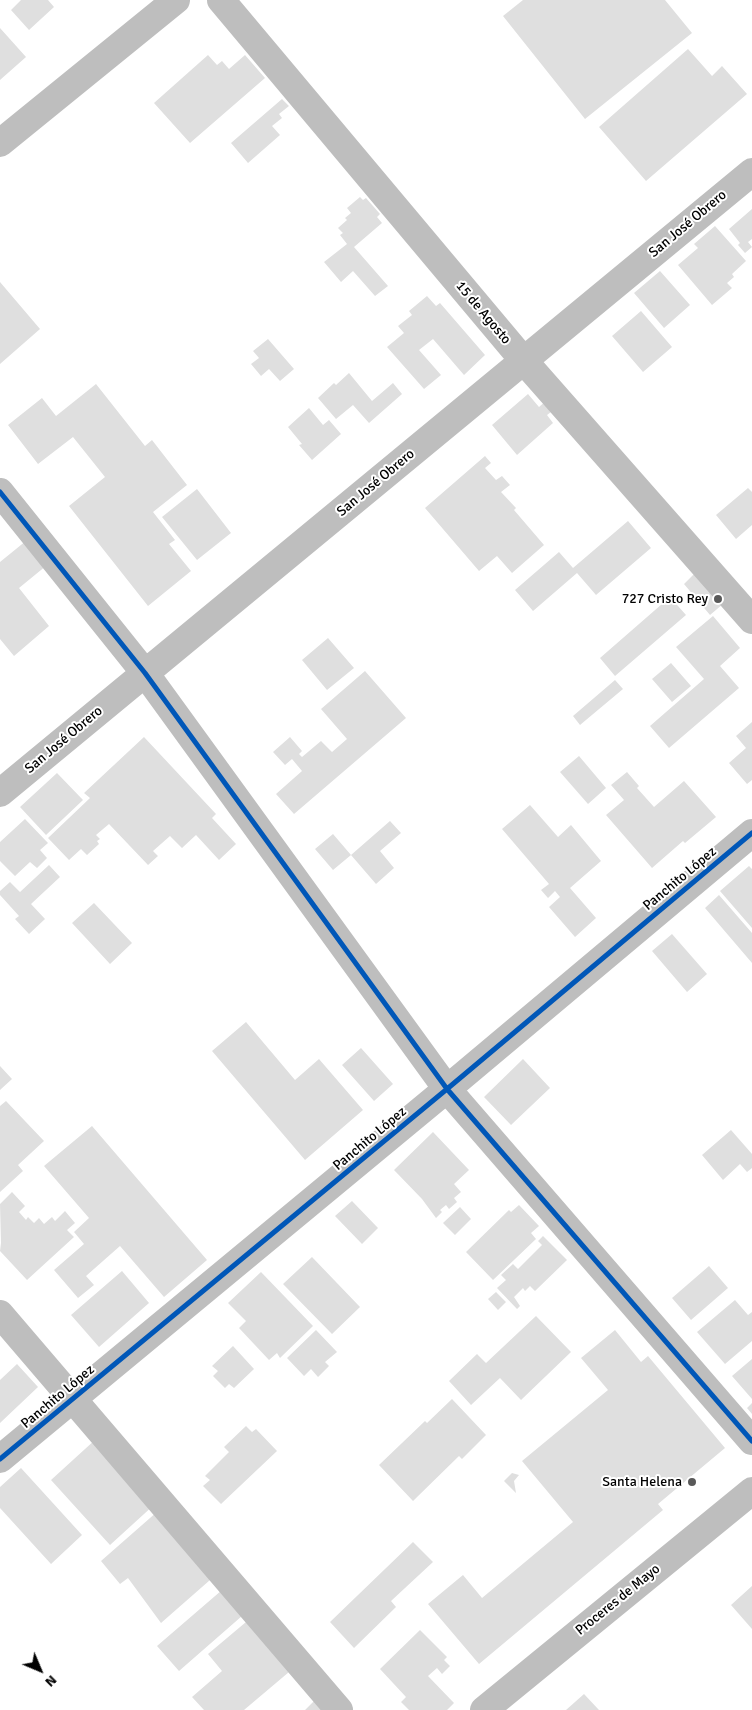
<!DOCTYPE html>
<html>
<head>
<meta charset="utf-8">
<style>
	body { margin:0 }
	#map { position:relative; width:752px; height:1710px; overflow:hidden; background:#fff; font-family:Signika,sans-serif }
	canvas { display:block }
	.north { position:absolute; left:15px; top:1645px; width:50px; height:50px; -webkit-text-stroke:4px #fff; paint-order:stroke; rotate:135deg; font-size:14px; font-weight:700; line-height:20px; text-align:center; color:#000 }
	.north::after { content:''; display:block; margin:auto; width:18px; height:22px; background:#000; clip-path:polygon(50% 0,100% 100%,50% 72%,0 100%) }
</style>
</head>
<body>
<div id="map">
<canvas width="752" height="1710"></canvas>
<div class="north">N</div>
</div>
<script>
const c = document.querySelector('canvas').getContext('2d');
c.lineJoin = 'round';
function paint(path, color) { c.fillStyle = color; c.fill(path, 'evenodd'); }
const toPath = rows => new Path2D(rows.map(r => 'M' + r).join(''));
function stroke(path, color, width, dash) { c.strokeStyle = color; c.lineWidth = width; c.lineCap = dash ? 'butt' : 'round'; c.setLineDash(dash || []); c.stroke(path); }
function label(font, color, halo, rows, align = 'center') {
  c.font = font + ' Signika,sans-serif'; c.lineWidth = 4; c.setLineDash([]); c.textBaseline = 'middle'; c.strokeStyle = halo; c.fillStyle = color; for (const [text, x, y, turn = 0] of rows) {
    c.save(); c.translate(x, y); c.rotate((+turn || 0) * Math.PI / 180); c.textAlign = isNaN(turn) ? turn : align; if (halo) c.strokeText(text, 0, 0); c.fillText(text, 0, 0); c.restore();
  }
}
const building = toPath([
	[21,0,48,0,54,7,29,30,11,10],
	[523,0,665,0,692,33,585,119,503,16],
	[0,28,26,57,0,80],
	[688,49,712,76,722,66,747,94,646,181,599,127],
	[208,55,217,65,222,61,229,69,245,55,265,78,190,143,154,103],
	[282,99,289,106,279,114,282,118,272,126,280,135,248,163,231,143],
	[360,197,363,200,366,198,380,214,377,217,382,223,354,247,388,286,375,296,353,271,341,282,324,262,347,244,340,235,343,233,338,228,347,220,345,218,351,213,347,208],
	[752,209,752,239,748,242,752,247,745,253,738,245,740,243,729,229],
	[715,226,746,261,732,274,734,277,727,283,732,288,712,305,678,265,698,248,694,244],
	[660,271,690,305,664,328,634,293],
	[0,282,40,329,0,364],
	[427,296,436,306,440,303,485,355,464,375,433,339,419,350,441,375,424,389,387,347,404,333,398,326,412,315,409,311],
	[641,311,672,347,643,372,612,336],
	[268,339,294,369,280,381,269,369,261,376,251,364,259,358,253,351],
	[349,373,372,401,393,383,402,394,369,423,353,405,336,419,318,398,334,383,336,385],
	[96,384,145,446,152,440,187,485,153,512,175,540,169,544,191,571,148,606,69,506,105,477,73,437,38,464,8,425,42,398,56,416],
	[528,394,539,407,547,400,555,409,547,415,553,423,517,455,492,425],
	[309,408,323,425,329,420,341,434,312,460,299,445,302,444,288,427],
	[485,456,491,463,485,468,496,480,502,476,510,485,501,492,516,508,514,510,544,545,512,573,497,556,479,571,425,508],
	[748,488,752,492,752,525,736,539,716,515],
	[197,489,231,533,197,560,162,517],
	[628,521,651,548,596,595,577,573,533,611,515,590,559,552,573,568],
	[32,536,52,561,19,588,49,626,14,656,0,639,0,562],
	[696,572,723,604,710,615,684,584],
	[670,597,686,615,615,676,600,658],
	[713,616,740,648,720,666,739,688,669,748,650,726,704,679,676,647],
	[328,638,354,668,327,690,302,660],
	[671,663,691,686,672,702,652,679],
	[365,671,406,718,294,814,276,794,302,771,292,759,285,765,273,752,290,737,302,751,299,754,302,757,321,741,332,752,347,739,321,709],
	[615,680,623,689,580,725,573,716],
	[752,722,752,780,747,784,729,763,746,748,736,736],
	[144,737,216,814,212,818,236,844,219,860,196,835,182,848,170,836,153,851,158,856,148,865,109,824,96,835,100,839,97,841,99,844,87,855,81,849,69,860,48,838,90,798,84,793],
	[579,756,606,788,588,804,560,772],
	[627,772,639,786,637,788,654,807,684,781,716,817,685,843,683,841,652,868,606,815,624,800,611,785],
	[57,773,83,800,46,835,20,807],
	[530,805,558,837,571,825,601,861,570,888,596,918,575,937,549,907,560,897,555,891,548,898,541,890,549,884,502,829],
	[25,819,48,843,40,850,47,858,37,868,30,862,15,876,0,861,0,842],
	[390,821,401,833,380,851,394,868,376,884,351,855,333,870,315,849,333,834,351,855],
	[49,865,60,877,31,904,45,919,29,934,15,919,19,916,0,895,0,891,10,882,20,892],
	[749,866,752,869,752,928,720,891],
	[719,895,752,933,752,963,705,908],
	[94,903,132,943,110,964,72,923],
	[672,934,707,974,687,992,652,951],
	[246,1022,295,1080,319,1059,363,1110,305,1160,212,1051],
	[361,1048,393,1084,374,1101,342,1065],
	[523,1059,550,1088,511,1125,484,1097],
	[0,1066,12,1079,0,1090],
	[6,1101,44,1141,18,1165,23,1171,0,1192,0,1106],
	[92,1126,207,1260,164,1297,120,1246,86,1276,94,1285,78,1298,54,1270,84,1244,74,1232,89,1218,44,1166],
	[731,1130,752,1154,752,1168,747,1172,740,1164,723,1180,702,1155],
	[433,1132,469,1170,454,1184,461,1192,454,1198,457,1202,449,1209,446,1205,440,1210,442,1212,436,1218,422,1199,394,1170],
	[12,1192,25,1206,19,1212,26,1220,28,1217,34,1223,39,1218,44,1224,52,1217,55,1221,65,1211,75,1223,67,1230,74,1237,27,1280,0,1251,1,1243,0,1204],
	[352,1201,378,1228,362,1244,335,1216],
	[519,1205,539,1226,531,1233,536,1239,493,1280,466,1252,509,1210,511,1212],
	[460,1207,471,1219,455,1235,443,1223],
	[543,1236,567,1260,535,1291,530,1286,525,1291,523,1288,514,1297,520,1306,517,1309,497,1288,506,1280,501,1275,513,1264,518,1269,542,1245,538,1241],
	[312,1257,360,1307,332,1334,283,1284],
	[709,1266,728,1288,691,1320,672,1298],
	[122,1271,149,1303,99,1347,71,1315],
	[261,1272,313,1326,280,1358,277,1353,269,1360,239,1328,246,1321,228,1303],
	[496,1292,506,1302,498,1310,488,1299],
	[735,1300,748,1315,752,1312,752,1341,725,1364,697,1332],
	[536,1316,571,1352,521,1400,500,1378,471,1405,449,1381,477,1354,486,1363],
	[316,1330,337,1352,325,1362,329,1366,318,1377,311,1369,304,1376,287,1358],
	[615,1330,641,1362,648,1356,725,1448,658,1504,663,1510,479,1664,428,1604,463,1575,482,1598,573,1522,522,1461,608,1390,581,1358],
	[233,1346,254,1369,234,1388,229,1384,225,1388,213,1376,218,1371,212,1366],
	[752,1359,752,1399,732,1376],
	[17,1364,38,1387,0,1423,0,1380],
	[452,1399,486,1435,462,1459,459,1456,413,1501,379,1465,425,1421,427,1423],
	[752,1403,752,1414,747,1408],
	[246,1426,252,1432,256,1429,277,1451,221,1504,203,1486,210,1480,205,1476,229,1452,224,1447],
	[96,1439,155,1504,110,1545,51,1480],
	[21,1468,82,1535,51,1564,0,1508,0,1487],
	[512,1473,519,1475,514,1481,516,1493,504,1481],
	[158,1511,218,1573,161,1623,128,1578,120,1584,101,1561],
	[413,1542,433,1562,391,1601,396,1607,354,1648,330,1622],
	[229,1584,250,1609,179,1671,157,1646],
	[752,1586,752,1629,731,1605],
	[246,1622,289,1672,244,1710,204,1710,192,1697,222,1671,208,1654],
	[420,1630,447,1657,444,1660,450,1666,442,1674,437,1668,428,1676,454,1703,447,1710,409,1710,401,1702,406,1697,380,1669],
	[584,1694,599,1710,566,1710],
	[314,1701,323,1710,305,1710]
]);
const minor = toPath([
	[221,0,524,361,752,620],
	[0,143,176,0],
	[0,492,145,673,447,1089,752,1441],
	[0,793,752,172],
	[0,1314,339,1710],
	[0,1459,447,1089,752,833],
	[484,1710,752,1491]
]);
const cycleway = toPath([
	[0,492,145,673,447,1089,752,1441],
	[0,1459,447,1089,752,833]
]);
const markers = [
	[718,599,5,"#595959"],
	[692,1482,5,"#595959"]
];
const streetNames = [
	["San José Obrero",688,224,-40],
	["15 de Agosto",483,313,50],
	["San José Obrero",376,483,-40],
	["San José Obrero",64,740,-40],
	["Panchito López",680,879,-40],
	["Panchito López",370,1139,-40],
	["Panchito López",58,1397,-40],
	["Proceres de Mayo",618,1600,-39]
];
const poiNames = [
	["727 Cristo Rey",708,599],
	["Santa Helena",682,1482]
];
paint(building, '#dfdfdf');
stroke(minor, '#bebebe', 28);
stroke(cycleway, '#0057b8', 5);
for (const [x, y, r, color] of markers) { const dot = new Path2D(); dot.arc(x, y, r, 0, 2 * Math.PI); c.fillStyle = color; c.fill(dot); stroke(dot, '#fff', 2); }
label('14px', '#000', '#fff', streetNames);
label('14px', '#000', '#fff', poiNames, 'right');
</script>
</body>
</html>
